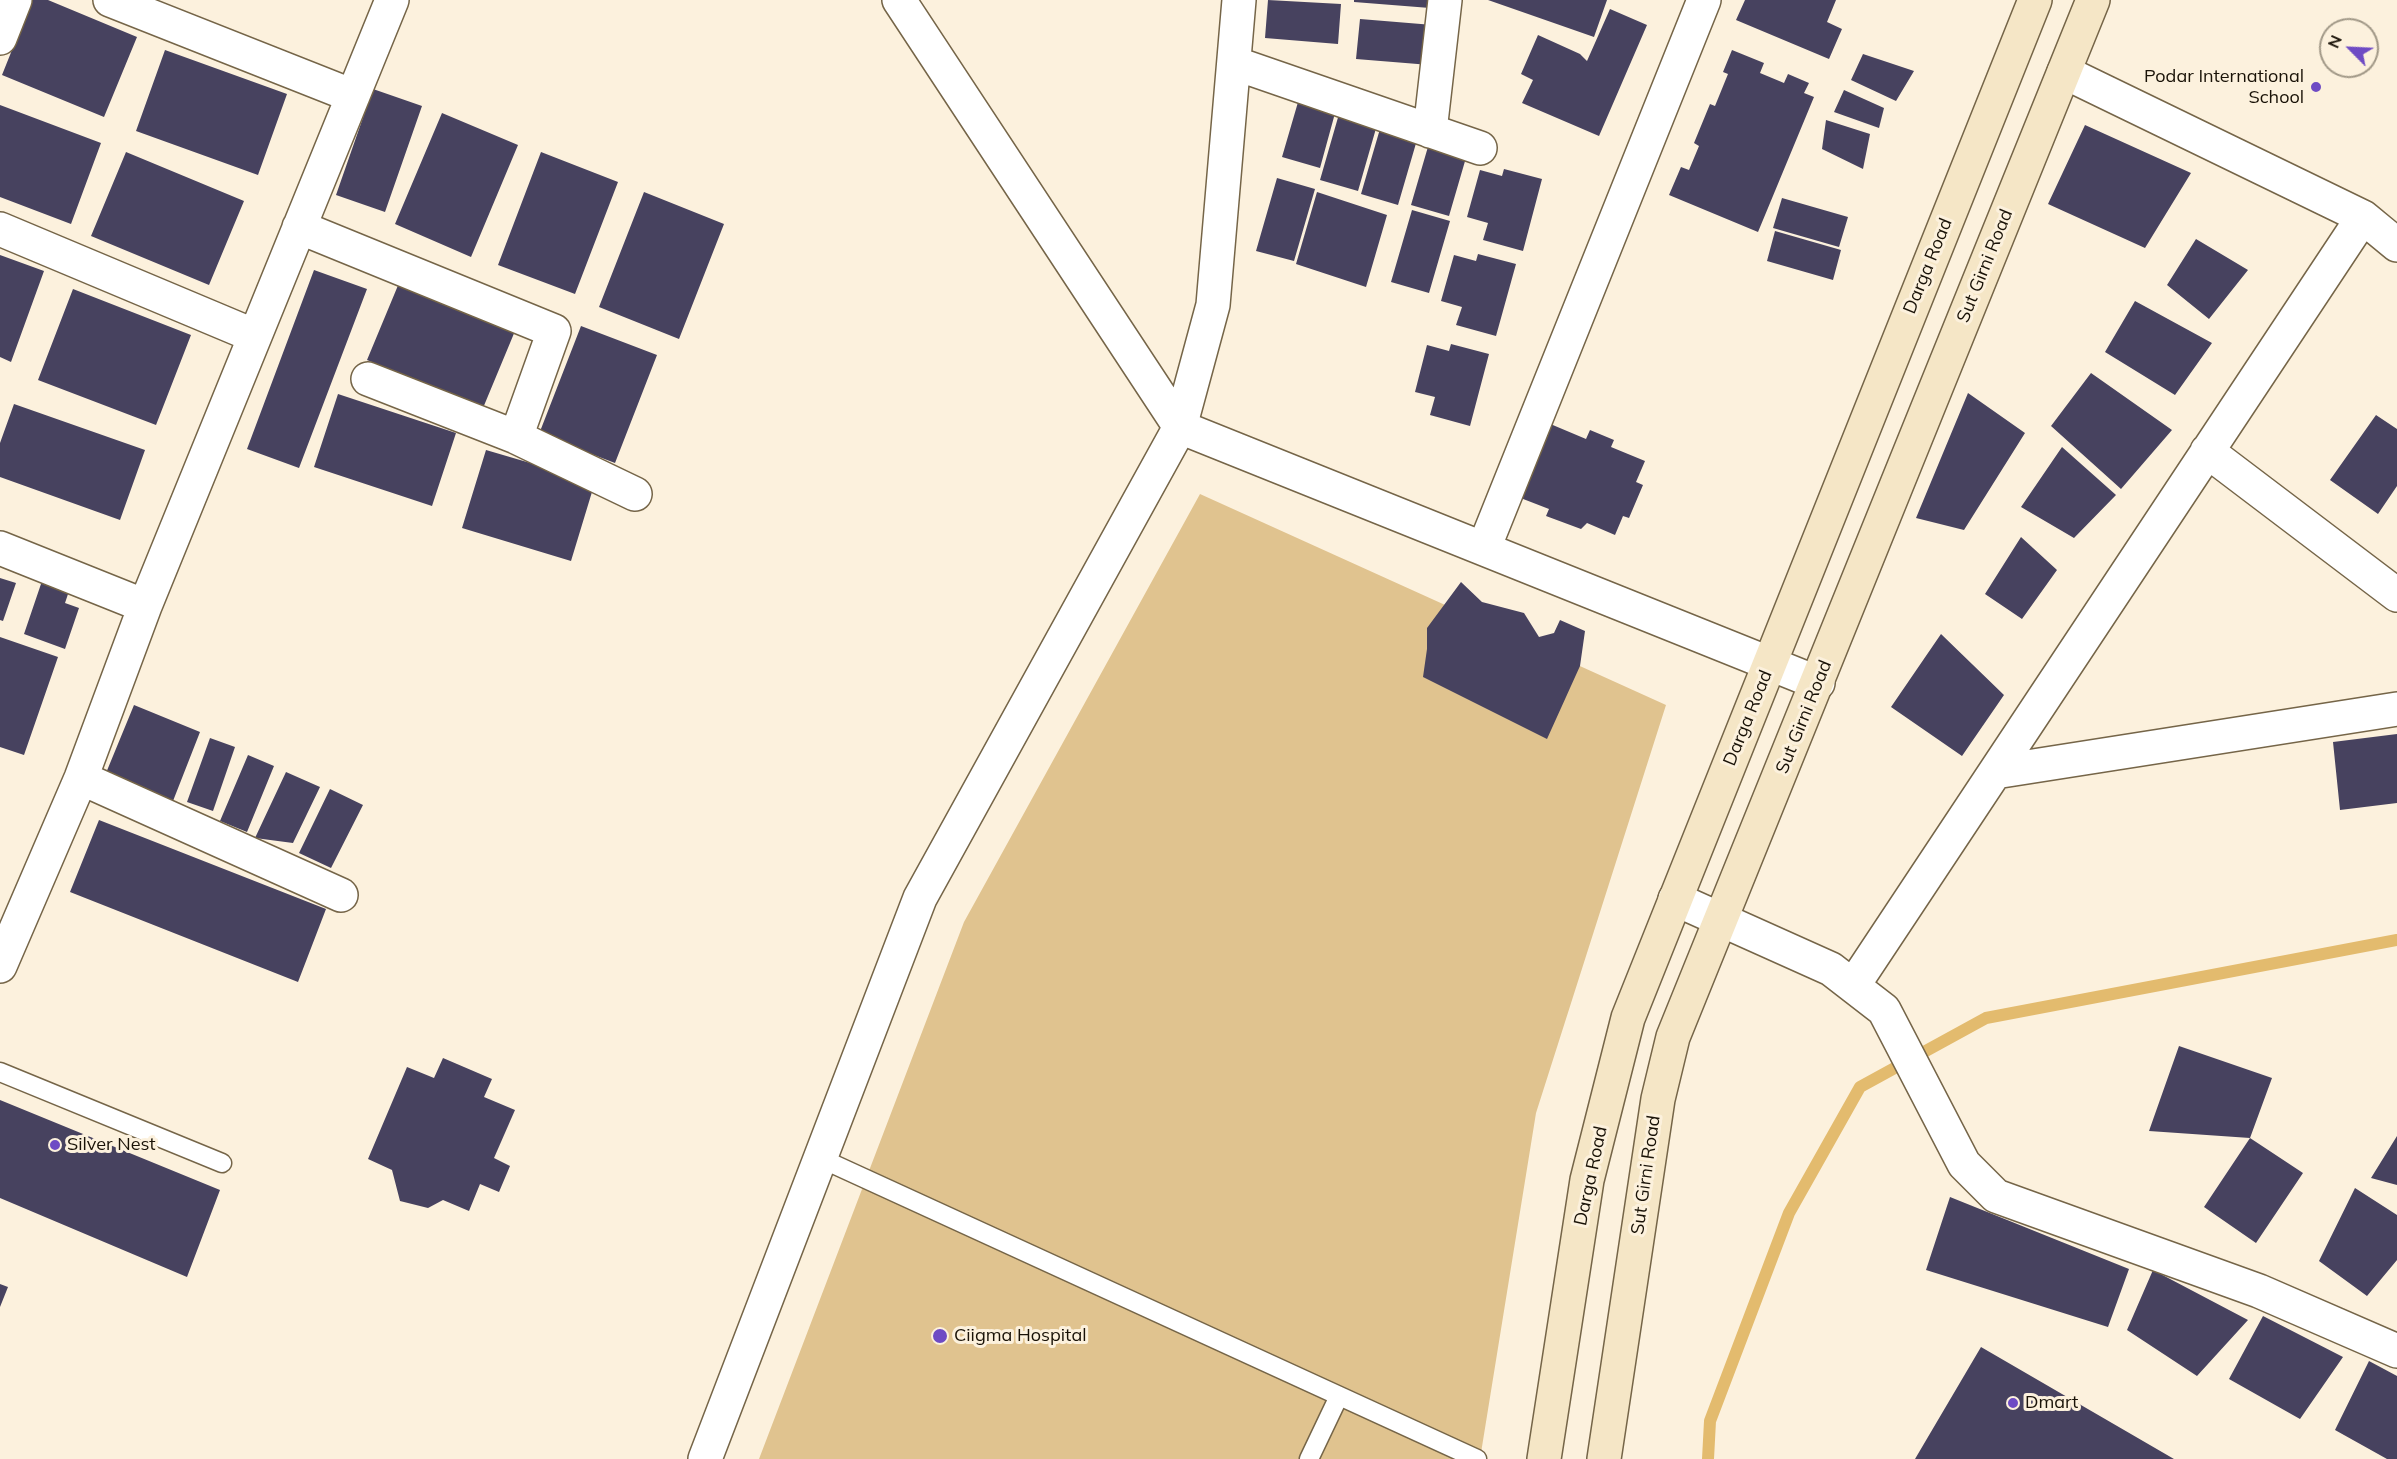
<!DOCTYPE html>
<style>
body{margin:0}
#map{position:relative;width:2397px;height:1459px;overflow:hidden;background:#fcf1dd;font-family:Mulish,sans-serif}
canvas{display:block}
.north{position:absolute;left:2319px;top:18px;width:60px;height:60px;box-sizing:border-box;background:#fcf1dd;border:2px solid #a19887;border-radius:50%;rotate:294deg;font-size:16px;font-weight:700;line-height:24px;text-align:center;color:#191207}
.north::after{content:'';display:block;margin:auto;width:21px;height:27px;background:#6e4bc4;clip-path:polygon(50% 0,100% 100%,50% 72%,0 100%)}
</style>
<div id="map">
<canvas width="2397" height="1459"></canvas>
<div class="north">N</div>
</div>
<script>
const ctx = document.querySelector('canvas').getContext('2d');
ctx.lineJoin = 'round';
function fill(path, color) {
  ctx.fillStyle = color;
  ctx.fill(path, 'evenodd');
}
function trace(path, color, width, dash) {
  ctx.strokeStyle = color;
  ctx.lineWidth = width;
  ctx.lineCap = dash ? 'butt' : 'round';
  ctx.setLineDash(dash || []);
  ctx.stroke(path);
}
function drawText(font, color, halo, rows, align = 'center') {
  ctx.font = font + ' Mulish,sans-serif';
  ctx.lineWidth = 6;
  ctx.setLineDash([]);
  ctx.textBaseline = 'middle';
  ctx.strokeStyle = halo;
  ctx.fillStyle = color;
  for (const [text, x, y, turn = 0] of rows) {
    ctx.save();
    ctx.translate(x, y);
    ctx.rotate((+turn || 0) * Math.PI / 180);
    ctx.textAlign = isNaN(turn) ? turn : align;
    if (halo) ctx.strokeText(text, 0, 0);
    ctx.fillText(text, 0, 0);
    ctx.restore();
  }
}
const green = new Path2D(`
 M 1200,494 L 1666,705 L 1536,1113 L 1480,1459 L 759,1459 L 964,922 Z`);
const stream = new Path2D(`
 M 1708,1459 L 1710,1421 L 1789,1213 L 1860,1087 L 1986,1018 L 2397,940`);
const building = new Path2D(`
 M 32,0 L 48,0 L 137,37 L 104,117 L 2,75 Z
 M 1268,0 L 1341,4 L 1338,44 L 1265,38 Z
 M 1354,0 L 1431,0 L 1430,8 L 1354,2 Z
 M 1488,0 L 1607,0 L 1594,37 Z
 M 1745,0 L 1836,0 L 1827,22 L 1842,29 L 1829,59 L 1736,20 Z
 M 1610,9 L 1647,25 L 1599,136 L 1522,103 L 1533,80 L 1521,74 L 1538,35 L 1580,54 L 1587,61 Z
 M 1360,19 L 1433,25 L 1430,65 L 1356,59 Z
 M 165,50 L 287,94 L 258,175 L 136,131 Z
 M 1732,50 L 1764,63 L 1760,73 L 1784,83 L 1788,74 L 1809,83 L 1804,93 L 1814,97 L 1758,232 L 1669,195 L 1681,167 L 1689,170 L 1699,146 L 1694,143 L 1710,104 L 1715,106 L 1728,74 L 1723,72 Z
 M 1863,54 L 1914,71 L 1896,101 L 1851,80 Z
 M 1303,85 L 1340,95 L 1320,168 L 1282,157 Z
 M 373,89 L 422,106 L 385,212 L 336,195 Z
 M 1844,90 L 1884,108 L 1879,128 L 1834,112 Z
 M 0,105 L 101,143 L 71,224 L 0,197 Z
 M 1341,107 L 1379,118 L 1358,191 L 1320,180 Z
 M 442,113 L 518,145 L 471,257 L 395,224 Z
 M 1826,120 L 1870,134 L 1863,169 L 1822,149 Z
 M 1382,122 L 1419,133 L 1398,205 L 1361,194 Z
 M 2085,125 L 2191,173 L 2145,248 L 2048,204 Z
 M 1432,133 L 1470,144 L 1449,216 L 1411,205 Z
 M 126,152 L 244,201 L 209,285 L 91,236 Z
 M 541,152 L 618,182 L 575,294 L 498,265 Z
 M 1504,169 L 1542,179 L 1523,251 L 1483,240 L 1488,223 L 1467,217 L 1480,170 L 1502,176 Z
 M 1277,178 L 1315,189 L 1294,261 L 1256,251 Z
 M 644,192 L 724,224 L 679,339 L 599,307 Z
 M 1317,192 L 1387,215 L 1366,287 L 1296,264 Z
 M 1782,198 L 1848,217 L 1839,247 L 1773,228 Z
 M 1412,210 L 1450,221 L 1429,293 L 1391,282 Z
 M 1775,231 L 1841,250 L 1833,280 L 1767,261 Z
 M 2196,239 L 2248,270 L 2209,319 L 2167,285 Z
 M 1478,254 L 1516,264 L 1496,336 L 1456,325 L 1462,307 L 1441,301 L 1454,255 L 1476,261 Z
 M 0,255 L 44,271 L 11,362 L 0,357 Z
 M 314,270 L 367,289 L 299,468 L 247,449 Z
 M 399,283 L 515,331 L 483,408 L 367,360 Z
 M 73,289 L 191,335 L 156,425 L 38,380 Z
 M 2135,301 L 2212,343 L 2175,395 L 2105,352 Z
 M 581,326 L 657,355 L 615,463 L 539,434 Z
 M 1451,344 L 1489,354 L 1470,426 L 1430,415 L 1435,397 L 1415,392 L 1427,345 L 1449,351 Z
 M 2091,373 L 2172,430 L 2121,489 L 2051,426 Z
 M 1968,393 L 2025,433 L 1964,530 L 1916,518 Z
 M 338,394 L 456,433 L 432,506 L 314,467 Z
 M 14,404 L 145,450 L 120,520 L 0,477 L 0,443 Z
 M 2376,415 L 2397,429 L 2397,486 L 2378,514 L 2330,480 Z
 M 1548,423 L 1586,439 L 1590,430 L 1614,440 L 1611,447 L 1645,461 L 1636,482 L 1643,485 L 1629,518 L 1623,516 L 1615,535 L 1587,523 L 1581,529 L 1546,516 L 1549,509 L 1518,497 Z
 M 2062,447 L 2116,495 L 2074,538 L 2021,507 Z
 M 486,450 L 595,482 L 571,561 L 462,528 Z
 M 2021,537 L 2057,570 L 2022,619 L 1985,594 Z
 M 0,578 L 16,583 L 3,621 L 0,620 Z
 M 42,581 L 69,591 L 65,603 L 79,608 L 65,649 L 24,634 Z
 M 1461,582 L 1482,602 L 1524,613 L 1539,637 L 1554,633 L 1560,620 L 1585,631 L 1580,666 L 1547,739 L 1423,677 L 1427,649 L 1427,628 Z
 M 1941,634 L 2004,695 L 1962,756 L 1891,707 Z
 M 0,637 L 58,657 L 24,755 L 0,747 Z
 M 134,705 L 200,732 L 173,801 L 106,773 Z
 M 2397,734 L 2397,803 L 2340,810 L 2333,742 Z
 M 210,738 L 235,747 L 213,811 L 187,802 Z
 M 248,755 L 274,766 L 247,832 L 220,821 Z
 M 286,772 L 320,787 L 293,843 L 255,838 Z
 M 330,789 L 363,805 L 331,868 L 299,853 Z
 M 99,820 L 326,909 L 298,982 L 70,892 Z
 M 2179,1046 L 2272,1078 L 2250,1138 L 2149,1131 Z
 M 443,1058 L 492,1079 L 484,1097 L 515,1110 L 494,1158 L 510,1166 L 499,1192 L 480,1184 L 469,1211 L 443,1200 L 428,1208 L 400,1201 L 392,1170 L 368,1159 L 407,1067 L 434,1078 Z
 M 0,1100 L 220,1190 L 187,1277 L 0,1198 Z
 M 2397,1136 L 2397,1185 L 2371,1178 Z
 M 2250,1138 L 2303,1173 L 2256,1243 L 2204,1207 Z
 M 2355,1188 L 2397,1215 L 2397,1260 L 2367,1296 L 2319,1261 Z
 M 1950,1197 L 2129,1269 L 2108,1327 L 1926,1270 Z
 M 2153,1270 L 2248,1320 L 2197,1376 L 2127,1330 Z
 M 0,1284 L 8,1287 L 0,1307 Z
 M 2263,1316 L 2343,1357 L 2300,1419 L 2229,1379 Z
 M 1981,1347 L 2174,1459 L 1915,1459 Z
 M 2369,1361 L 2397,1376 L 2397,1459 L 2387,1459 L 2335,1430 Z`);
const service = new Path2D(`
 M 0,1072 L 222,1163
 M 820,1158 L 1477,1459
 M 1309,1459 L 1339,1396`);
const minor = new Path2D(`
 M 110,0 L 353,96
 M 899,0 L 1180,427 L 1818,683
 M 0,38 L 15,0
 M 1234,63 L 1480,148
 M 2064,72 L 2363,217 L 2397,245
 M 1430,131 L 1445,0
 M 299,227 L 554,331 L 516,437
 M 0,229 L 255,336
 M 368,379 L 516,437 L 635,494
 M 2207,451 L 2397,595
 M 0,548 L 145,606
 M 1484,548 L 1704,0
 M 1995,772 L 2397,709
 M 81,778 L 341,895
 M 1675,899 L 1831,969 L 1884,1010 L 1964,1164 L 1996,1196 L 2259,1291 L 2397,1351
 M 0,966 L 81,778 L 145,606 L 392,0
 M 1853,986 L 2363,217
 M 705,1459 L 920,898 L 1180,427 L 1213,305 L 1239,0`);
const secondary = new Path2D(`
 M 1544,1459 L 1587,1180 L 1628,1018 L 2035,0
 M 1604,1459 L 1658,1099 L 1673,1037 L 2093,0`);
const markers = [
 [2316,87,6,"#6e4bc4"],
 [55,1145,6,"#6e4bc4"],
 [940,1336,8,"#6e4bc4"],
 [2013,1403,6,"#6e4bc4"]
];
const poiNames = [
 ["Podar International",2304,77,"right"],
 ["School",2304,98,"right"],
 ["Silver Nest",67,1145],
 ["Ciigma Hospital",954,1336],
 ["Dmart",2025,1403]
];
const streetNames = [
 ["Darga Road",1928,266,-68],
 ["Sut Girni Road",1985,266,-68],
 ["Sut Girni Road",1804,717,-68],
 ["Darga Road",1748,718,-68],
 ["Sut Girni Road",1646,1175,-82],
 ["Darga Road",1591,1176,-78]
];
fill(green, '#e0c38f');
trace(stream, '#e3bb6e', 12);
fill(building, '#47425f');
trace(service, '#756548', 21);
trace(minor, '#756548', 36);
trace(secondary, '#756548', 36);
trace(service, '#fff', 18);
trace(minor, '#fff', 33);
trace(secondary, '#f5e6c6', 33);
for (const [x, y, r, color] of markers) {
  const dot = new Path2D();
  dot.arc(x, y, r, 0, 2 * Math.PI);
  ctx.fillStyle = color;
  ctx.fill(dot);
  trace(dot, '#fcf1dd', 2);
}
drawText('18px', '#191207', '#fcf1dd', poiNames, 'left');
drawText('18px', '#191207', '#fcf1dd', streetNames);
</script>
